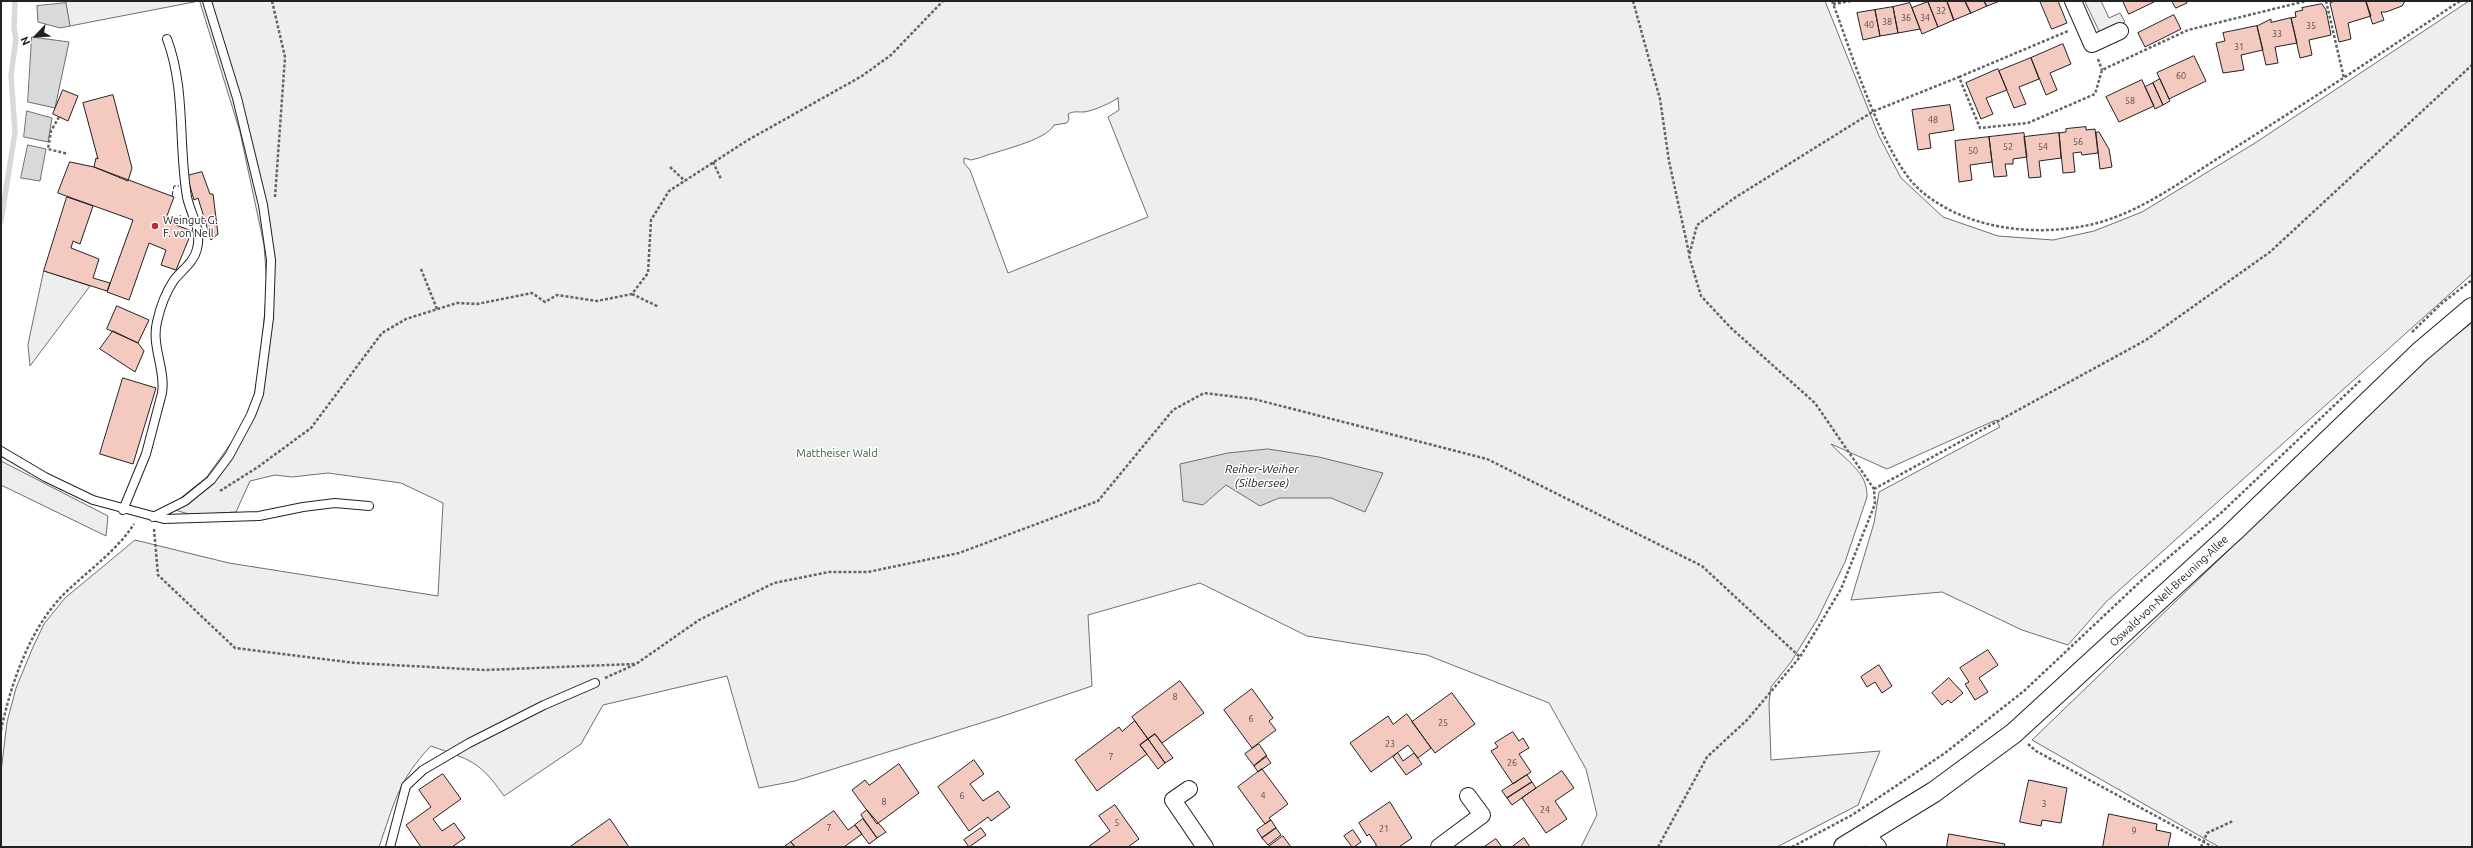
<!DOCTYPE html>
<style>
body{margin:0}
#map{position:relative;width:2473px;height:848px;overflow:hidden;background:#fff;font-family:Ubuntu,sans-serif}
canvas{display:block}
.frame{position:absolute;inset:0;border:2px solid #222;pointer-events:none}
.north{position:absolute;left:16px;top:16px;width:40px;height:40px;-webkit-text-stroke:3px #fff;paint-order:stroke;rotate:245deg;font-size:11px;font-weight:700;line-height:16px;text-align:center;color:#222}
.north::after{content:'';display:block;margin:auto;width:14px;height:18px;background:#222;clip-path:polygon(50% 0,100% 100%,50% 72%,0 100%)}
</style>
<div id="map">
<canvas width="2473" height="848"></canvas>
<div class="frame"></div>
<div class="north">N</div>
</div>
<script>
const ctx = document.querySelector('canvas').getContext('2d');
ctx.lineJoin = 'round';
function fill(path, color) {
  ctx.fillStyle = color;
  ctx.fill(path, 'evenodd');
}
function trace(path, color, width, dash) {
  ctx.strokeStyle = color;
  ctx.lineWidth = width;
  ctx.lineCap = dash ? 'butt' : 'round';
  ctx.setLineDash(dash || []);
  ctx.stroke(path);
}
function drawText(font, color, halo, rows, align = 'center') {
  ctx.font = font + ' Ubuntu,sans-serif';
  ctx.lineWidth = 3;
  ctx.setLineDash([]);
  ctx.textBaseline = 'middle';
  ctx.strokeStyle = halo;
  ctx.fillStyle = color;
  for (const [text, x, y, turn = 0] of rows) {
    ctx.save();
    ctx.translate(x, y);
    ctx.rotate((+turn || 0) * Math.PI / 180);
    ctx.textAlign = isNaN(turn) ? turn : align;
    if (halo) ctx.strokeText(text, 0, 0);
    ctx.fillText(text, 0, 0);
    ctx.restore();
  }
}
const green = new Path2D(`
 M 66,1 L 199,1 L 70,26 Z
 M 200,1 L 1825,1 L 1879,136 L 1901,178 L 1943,217 L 1998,236 L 2053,240 L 2094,231 L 2142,212 L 2255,143 L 2469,1 L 2472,1 L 2472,274 L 2106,602 L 2068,645 L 2022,630 L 1942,592 L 1851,600 L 1874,523 L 1879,492 L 2000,427 L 1996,420 L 1887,469 L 1831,444 C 1846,461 1868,472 1867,497 L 1845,562 L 1818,618 L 1791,662 L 1771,687 L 1769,703 L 1771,760 L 1880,751 L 1858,805 L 1777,847 L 1581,847 L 1597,815 L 1586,769 L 1549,703 L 1427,655 L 1307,636 L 1200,583 L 1088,615 L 1092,686 L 1000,717 L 795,781 L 759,788 L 727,676 L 603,705 L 581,744 L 504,796 C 479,760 470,760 431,746 C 398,780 394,804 379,847 L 1,847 L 1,772 L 7,722 L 16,688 L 33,647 L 44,624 L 65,598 L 135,540 L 229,563 L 438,596 L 443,503 L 401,483 L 328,473 L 292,477 L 275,475 L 250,481 L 236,512 L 192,515 L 168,508 L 206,478 L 234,439 L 248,413 L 255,392 L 260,365 L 267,286 L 264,245 L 240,132 ZM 1118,98 L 1119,110 L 1108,117 L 1148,217 L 1008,273 L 970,170 L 964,163 L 964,158 L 971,160 L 979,158 C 996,151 1046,141 1054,125 L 1067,123 L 1069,119 L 1068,114 C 1074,111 1076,112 1083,112 C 1091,112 1111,103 1118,98 Z
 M 44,271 L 90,286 L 30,366 L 28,345 Z
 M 2472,323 L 2472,847 L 2219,847 L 2032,740 L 2430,356 Z`);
const parking = new Path2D(`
 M 2085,1 L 2101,1 L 2109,18 L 2120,13 L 2125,22 L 2101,34 Z
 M 1,461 L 108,516 L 106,536 L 1,485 Z`);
const water = new Path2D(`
 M 66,3 L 70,26 L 60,28 L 38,22 L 37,6 Z
 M 32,37 L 69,42 L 55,108 L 28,102 Z
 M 27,111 L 52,118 L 48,142 L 24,137 Z
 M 28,145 L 46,149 L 40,181 L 21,178 Z
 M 1268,449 L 1319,457 L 1383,473 L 1365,512 L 1331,498 L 1279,498 L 1260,506 L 1226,485 L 1203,505 L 1183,501 L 1180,464 L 1228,453 Z`);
const stream = new Path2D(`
 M 1,221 L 15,132 L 11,75 L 16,39 L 14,28 L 15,1`);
const building = new Path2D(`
 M 1947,1 L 1954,20 L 1938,27 L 1928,2 Z
 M 1947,1 L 1965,1 L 1971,13 L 1954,20 Z
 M 1965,1 L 1984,1 L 1987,6 L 1971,13 Z
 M 1984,1 L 2000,1 L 1987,6 Z
 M 2040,1 L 2058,1 L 2067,23 L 2052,29 Z
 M 2123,1 L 2156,1 L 2129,14 Z
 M 2172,1 L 2186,1 L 2187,3 L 2176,8 Z
 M 2336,1 L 2366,1 L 2371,16 L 2348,23 L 2351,39 L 2339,42 L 2330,3 Z
 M 2366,1 L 2405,1 L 2402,6 L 2386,12 L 2381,12 L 2384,20 L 2373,24 Z
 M 1928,2 L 1938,27 L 1922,34 L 1912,8 Z
 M 1910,3 L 1920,29 L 1898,33 L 1893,7 Z
 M 2322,4 L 2326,10 L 2331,35 L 2309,40 L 2312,55 L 2300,58 L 2291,18 L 2296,17 L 2295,12 L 2303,10 L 2302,8 Z
 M 1893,7 L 1898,33 L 1880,36 L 1875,10 Z
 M 1875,10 L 1880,36 L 1863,40 L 1857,13 Z
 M 2174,15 L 2181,29 L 2145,47 L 2138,33 Z
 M 2291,18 L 2297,43 L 2275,47 L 2278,63 L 2266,65 L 2257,26 L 2271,19 L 2271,22 Z
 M 2257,26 L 2263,50 L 2241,55 L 2244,70 L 2223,73 L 2216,43 L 2225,41 L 2223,33 Z
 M 2063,44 L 2071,64 L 2050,73 L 2057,90 L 2046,95 L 2031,58 Z
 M 2194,56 L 2206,81 L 2169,99 L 2157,73 Z
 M 2031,58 L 2039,79 L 2019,87 L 2026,104 L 2014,108 L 1999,71 Z
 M 1998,69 L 2007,90 L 1986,98 L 1993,114 L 1981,119 L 1966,83 Z
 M 2160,79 L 2170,101 L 2163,105 L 2153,83 Z
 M 2142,80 L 2154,106 L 2119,122 L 2106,97 Z
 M 2153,83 L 2163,105 L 2155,109 L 2145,87 Z
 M 63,90 L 78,96 L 68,121 L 53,114 Z
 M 113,95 L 132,168 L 128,181 L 94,167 L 96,158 L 98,159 L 83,103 Z
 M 1950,105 L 1954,130 L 1929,134 L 1931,148 L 1918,150 L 1912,110 Z
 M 2086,127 L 2086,130 L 2095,129 L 2098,153 L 2082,155 L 2081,152 L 2073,153 L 2075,172 L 2063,173 L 2059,133 L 2066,132 L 2066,129 Z
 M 2099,132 L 2109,149 L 2112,167 L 2100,169 L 2096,133 Z
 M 2024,133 L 2027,157 L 2013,159 L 2013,164 L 2005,164 L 2007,176 L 1994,177 L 1989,137 Z
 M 2059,133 L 2061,158 L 2039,161 L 2041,177 L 2029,178 L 2024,137 Z
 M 1989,137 L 1992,162 L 1970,165 L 1972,180 L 1959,182 L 1955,141 Z
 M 70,162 L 94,167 L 174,197 L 165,221 L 192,231 L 176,270 L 161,265 L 166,250 L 149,243 L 129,300 L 107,292 L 133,220 L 58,193 Z
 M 202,172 L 210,194 L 213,194 L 218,234 L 211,240 L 198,198 L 194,200 L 187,176 Z
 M 67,197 L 93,206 L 80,244 L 73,241 L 71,248 L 99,259 L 93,278 L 110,283 L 107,291 L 44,271 Z
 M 117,306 L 149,320 L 138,343 L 107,329 Z
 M 113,331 L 138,343 L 144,351 L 135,372 L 100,349 Z
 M 123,378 L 156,388 L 133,464 L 100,454 Z
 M 1988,650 L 1998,665 L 1979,678 L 1988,692 L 1975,700 L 1965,684 L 1969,682 L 1960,668 Z
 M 1879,665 L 1892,686 L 1882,693 L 1875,682 L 1867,687 L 1861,677 Z
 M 1949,678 L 1963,693 L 1951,703 L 1948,700 L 1942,705 L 1932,693 Z
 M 1180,681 L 1204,713 L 1162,743 L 1155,734 L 1148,739 L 1132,717 Z
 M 1252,689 L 1273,718 L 1269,721 L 1276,730 L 1252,748 L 1224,710 Z
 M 1452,693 L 1475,724 L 1435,753 L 1412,722 Z
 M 1407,714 L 1431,748 L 1418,758 L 1408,745 L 1371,772 L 1350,743 L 1388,716 L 1393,724 Z
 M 1135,721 L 1148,739 L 1140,745 L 1147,754 L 1097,791 L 1075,760 L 1119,727 L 1122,731 Z
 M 1513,732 L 1519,741 L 1523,738 L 1529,748 L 1519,754 L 1531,772 L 1513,784 L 1491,751 L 1498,747 L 1495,743 Z
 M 1155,734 L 1173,758 L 1165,763 L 1148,739 Z
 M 1148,739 L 1165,763 L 1158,769 L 1140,745 Z
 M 1259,744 L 1267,756 L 1254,766 L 1245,754 Z
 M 1398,753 L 1403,761 L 1414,753 L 1422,764 L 1406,775 L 1393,757 Z
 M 1266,756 L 1271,763 L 1258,772 L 1254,766 Z
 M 974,760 L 984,774 L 970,784 L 983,801 L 998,791 L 1010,807 L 991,821 L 988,817 L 969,831 L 938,787 Z
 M 899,764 L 919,793 L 877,824 L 852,790 L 865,780 L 869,785 Z
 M 1262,769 L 1288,804 L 1269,818 L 1271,820 L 1265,824 L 1238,787 Z
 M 1562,771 L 1574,788 L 1555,801 L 1567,819 L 1546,833 L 1522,798 Z
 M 443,774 L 461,799 L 433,819 L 442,831 L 454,823 L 465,838 L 452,847 L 421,847 L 406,825 L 431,807 L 419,790 Z
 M 1527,775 L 1532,782 L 1507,798 L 1502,791 Z
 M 2029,780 L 2067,788 L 2061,823 L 2042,820 L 2041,826 L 2020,822 Z
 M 1532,782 L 1536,788 L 1512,805 L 1507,798 Z
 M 1390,802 L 1412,838 L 1399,847 L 1376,847 L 1376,844 L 1369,834 L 1367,836 L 1359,823 Z
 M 1115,805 L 1139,839 L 1128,847 L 1088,847 L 1110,831 L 1099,816 Z
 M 867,810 L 886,832 L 877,838 L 861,815 Z
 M 834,811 L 848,830 L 855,825 L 862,834 L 844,847 L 795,847 L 791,842 Z
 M 2109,814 L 2157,824 L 2156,830 L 2171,833 L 2168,847 L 2103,847 Z
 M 610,819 L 629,847 L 570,847 Z
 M 863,819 L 877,838 L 869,844 L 855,825 Z
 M 1271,820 L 1276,828 L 1262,838 L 1257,830 Z
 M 981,828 L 986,835 L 969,847 L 964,840 Z
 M 1276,828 L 1281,835 L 1268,845 L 1262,838 Z
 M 1353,830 L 1361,842 L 1354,847 L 1352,847 L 1344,836 Z
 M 1949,834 L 2005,844 L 2004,847 L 1947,847 Z
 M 1283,836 L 1291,847 L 1268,847 Z
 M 1524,838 L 1530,847 L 1512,847 Z
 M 1496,839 L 1502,847 L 1484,847 Z
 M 791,842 L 795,847 L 784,847 Z`);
const path = new Path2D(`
 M 272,1 L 285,57 L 275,197
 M 1633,1 L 1660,99 L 1669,161 L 1689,253
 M 1832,1 C 1851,50 1883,159 1921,191 C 1966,229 2033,237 2089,225 C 2140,214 2184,179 2228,152 C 2306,103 2383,52 2460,1
 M 2326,1 L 2344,78
 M 1833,4 L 1851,1
 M 2098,59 L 2102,70
 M 1959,77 L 2068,31
 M 59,117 L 51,131 L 48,149 L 68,154
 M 713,162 L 721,179
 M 670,167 L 685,181
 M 421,269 L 437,309
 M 632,294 L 659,307
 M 2412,332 L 2442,303 L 2472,280
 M 1874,489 L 2146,340 L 2270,252 L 2472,65
 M 220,491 L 258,467 L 311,428 L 382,333 L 406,319 L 457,303 L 477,304 L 532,293 L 545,302 L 557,295 L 597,301 L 632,294 L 648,273 L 651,220 L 669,191 L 748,140 L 862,76 L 891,55 L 943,1
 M 154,529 L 158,575 L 235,648 L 355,663 L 485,670 L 634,664
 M 605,678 L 636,664 L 699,620 L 774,583 L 829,572 L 868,572 L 959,553 L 1098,501 L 1173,410 L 1204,393 L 1254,399 L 1487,459 L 1702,566 L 1800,657
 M 1,730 C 11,684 29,630 63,595 C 87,571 115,553 134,524
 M 2028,744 L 2036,751 L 2213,847
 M 1658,847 L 1707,757 L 1747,720 L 1800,657 L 1841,589 L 1875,504 L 1874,489 L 1815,403 L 1731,328 L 1701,296 L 1689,256 L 1697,225 L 1736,197 L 1874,111 L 1959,77 L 1980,128 L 2028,123 L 2095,94 L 2102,70 L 2188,30 L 2306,1
 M 1792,847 L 1852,815 L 1884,794 L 1945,753 L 2024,691 L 2143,579 L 2222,512 L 2361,380
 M 2201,847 L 2207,833 L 2233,821`);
const service = new Path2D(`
 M 1,451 L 45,477 L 93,500 L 164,519 L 259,516 L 303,507 L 335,503 L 369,506
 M 123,510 L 146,454 L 162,393 C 166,370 151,346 157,322 C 160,308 166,292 174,280 C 182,270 194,262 197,249 C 202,228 191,216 187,197 C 178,144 186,89 167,39
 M 153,517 L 185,501 L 211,480 L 229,456 L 251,415 L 259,394 L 269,318 L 271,260 L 263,205 L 237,98 L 207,1
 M 390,847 L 406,786 L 423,770 L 469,743 L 544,705 L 595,683`);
const minor = new Path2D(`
 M 2073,1 L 2092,44 L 2120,31
 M 1189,789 L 1173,800 L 1205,847
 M 1867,835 L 1878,847
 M 1439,847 L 1482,815 L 1468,796`);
const tertiary = new Path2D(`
 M 1844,847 L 1934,792 L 2014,733 L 2234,531 L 2420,352 L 2472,308`);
const fence = new Path2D(`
 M 172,196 L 174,186 L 179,186`);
const markers = [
 [155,226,4,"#c62828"]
];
const numberNames = [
 ["32",1941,11],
 ["36",1906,18],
 ["34",1925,18],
 ["38",1887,22],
 ["40",1869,25],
 ["35",2311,26],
 ["33",2277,34],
 ["31",2239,47],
 ["60",2181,76],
 ["58",2130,101],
 ["48",1933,120],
 ["56",2078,142],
 ["52",2008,147],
 ["54",2043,147],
 ["50",1973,151],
 ["8",1175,697],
 ["6",1251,719],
 ["25",1443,723],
 ["23",1390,744],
 ["7",1111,757],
 ["26",1512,763],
 ["6",962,796],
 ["4",1263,796],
 ["8",884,802],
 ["3",2044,804],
 ["24",1545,810],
 ["5",1117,823],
 ["7",829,828],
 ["21",1384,829],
 ["9",2134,831]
];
const poiNames = [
 ["Weingut G.",163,220],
 ["F. von Nell",163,233]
];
const parkNames = [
 ["Mattheiser Wald",837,453]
];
const streetNames = [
 ["Oswald-von-Nell-Breuning-Allee",2169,591,-43]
];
const waterNames = [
 ["Reiher-Weiher",1262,469],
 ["(Silbersee)",1262,483]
];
fill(green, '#eee');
trace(green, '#6f6f6f', 1);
fill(parking, '#ededed');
trace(parking, '#6f6f6f', 1);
fill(water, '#d9d9d9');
trace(water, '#6f6f6f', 1);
trace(stream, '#d9d9d9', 5.5);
fill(building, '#f3c9c0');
trace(building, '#222', 1);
trace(service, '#222', 10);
trace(minor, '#222', 18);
trace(tertiary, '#222', 22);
trace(path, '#646464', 2.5, [3, 2]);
trace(service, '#fff', 8);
trace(minor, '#fff', 16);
trace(tertiary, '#fff', 20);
trace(fence, '#222', 1, [5, 2]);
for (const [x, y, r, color] of markers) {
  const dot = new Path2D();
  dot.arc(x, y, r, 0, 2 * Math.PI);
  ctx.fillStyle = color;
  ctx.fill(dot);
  trace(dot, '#fff', 1.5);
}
drawText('9px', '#564c4a', null, numberNames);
drawText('11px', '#222', '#fff', poiNames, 'left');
drawText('11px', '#2f5e38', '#fff', parkNames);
drawText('11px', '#222', '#fff', streetNames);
drawText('italic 12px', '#222', '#fff', waterNames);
</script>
